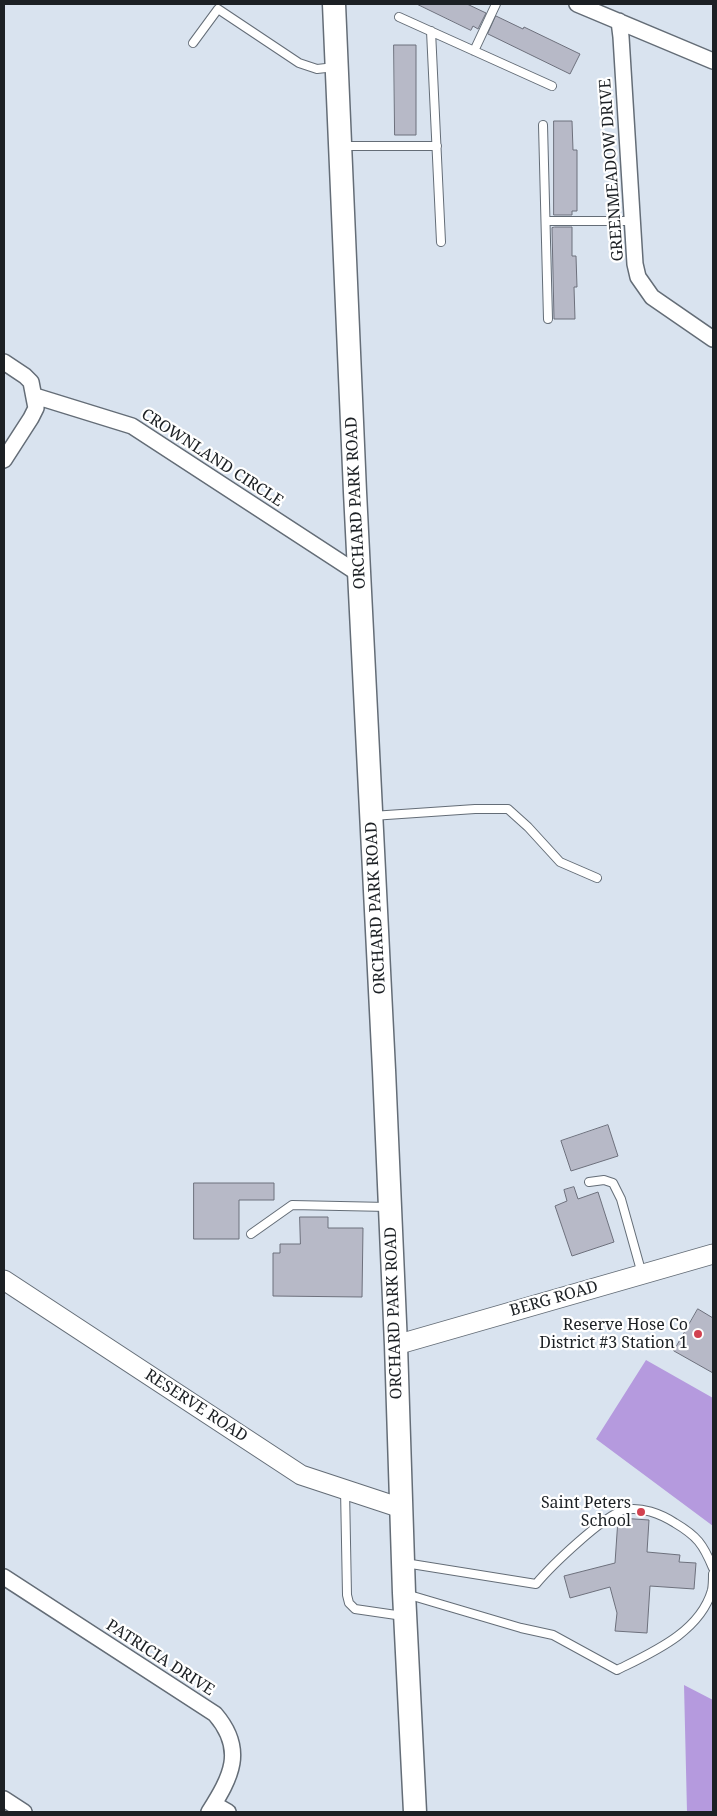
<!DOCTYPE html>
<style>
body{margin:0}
#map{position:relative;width:717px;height:1816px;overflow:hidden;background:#d9e3ef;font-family:"Noto Serif",serif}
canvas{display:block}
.frame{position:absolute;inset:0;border:5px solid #1c2024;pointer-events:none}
</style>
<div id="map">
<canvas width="717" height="1816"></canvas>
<div class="frame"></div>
</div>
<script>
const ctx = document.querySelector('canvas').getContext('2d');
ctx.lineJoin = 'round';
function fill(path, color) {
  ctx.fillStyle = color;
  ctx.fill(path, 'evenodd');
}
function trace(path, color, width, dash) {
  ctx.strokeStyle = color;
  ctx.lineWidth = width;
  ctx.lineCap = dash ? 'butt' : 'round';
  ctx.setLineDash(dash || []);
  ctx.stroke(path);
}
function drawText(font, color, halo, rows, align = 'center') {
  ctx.font = font + ' "Noto Serif",serif';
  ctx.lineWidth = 4.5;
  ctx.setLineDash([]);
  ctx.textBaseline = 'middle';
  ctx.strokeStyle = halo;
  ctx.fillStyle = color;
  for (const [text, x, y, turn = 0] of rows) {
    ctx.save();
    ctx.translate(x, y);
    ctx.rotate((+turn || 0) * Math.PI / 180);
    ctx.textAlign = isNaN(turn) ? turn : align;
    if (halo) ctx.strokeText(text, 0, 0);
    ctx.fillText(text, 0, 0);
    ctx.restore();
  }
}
const forest = new Path2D(`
 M 646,1360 L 713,1398 L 713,1526 L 596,1439 Z
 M 684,1685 L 713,1700 L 713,1812 L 687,1812 Z`);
const building = new Path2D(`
 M 417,4 L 467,4 L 486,13 L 478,29 L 473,26 L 471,30 Z
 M 496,16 L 523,29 L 524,27 L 580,54 L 570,74 L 488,34 Z
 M 394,45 L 416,45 L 416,135 L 395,135 Z
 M 554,121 L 572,121 L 573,150 L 577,150 L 577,211 L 572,211 L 572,215 L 554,215 Z
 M 555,227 L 572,227 L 572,256 L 576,256 L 577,287 L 574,287 L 575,319 L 554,319 L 552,228 Z
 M 608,1125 L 618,1156 L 571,1171 L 561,1141 Z
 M 194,1183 L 274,1183 L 274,1200 L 239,1200 L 239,1239 L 194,1239 Z
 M 574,1187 L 578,1199 L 598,1192 L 614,1242 L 572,1256 L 555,1206 L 567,1201 L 564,1190 Z
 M 300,1217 L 328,1217 L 328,1228 L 363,1228 L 362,1297 L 273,1296 L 273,1253 L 280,1253 L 280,1244 L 300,1244 Z
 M 698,1309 L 713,1318 L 713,1373 L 674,1351 Z
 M 620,1518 L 649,1520 L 647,1552 L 680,1555 L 679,1562 L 696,1563 L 694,1589 L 650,1586 L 647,1633 L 615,1631 L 617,1613 L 610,1587 L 570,1598 L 564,1576 L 615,1563 L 618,1519 Z`);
const service = new Path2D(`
 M 399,17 L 552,86
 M 431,31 L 441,242
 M 193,43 L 218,9 L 299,63 L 317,69 L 335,67
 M 474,51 L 496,4
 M 543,125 L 548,319
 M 343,146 L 437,146
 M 546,221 L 631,221
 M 372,816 L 475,809 L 508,809 L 528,827 L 560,862 L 597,878
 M 589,1182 L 604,1180 L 613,1183 L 621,1199 L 642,1274
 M 251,1234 L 292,1205 L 388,1207
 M 345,1489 L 347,1595 L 349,1603 L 355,1609 L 403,1616
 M 405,1563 L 536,1584 C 551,1566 603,1516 624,1510 C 641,1506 661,1514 675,1523 C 697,1536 703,1544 713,1568
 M 406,1594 L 521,1628 L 553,1635 L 617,1670 C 653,1652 700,1632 712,1590 C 713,1585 713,1579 713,1574`);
const minor = new Path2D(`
 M 577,4 L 713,61
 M 619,21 L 621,37 L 635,264 L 638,277 L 652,297 L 713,339
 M 4,362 L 25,376 L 31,382 L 36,408 L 31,418 L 4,460
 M 35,396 L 132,426 L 359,574
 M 4,1577 L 215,1714 C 246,1750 231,1777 209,1812
 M 4,1799 L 24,1812
 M 214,1804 L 228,1812`);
const tertiary = new Path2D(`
 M 4,1280 L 301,1475 L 401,1508
 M 396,1345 L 713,1254`);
const secondary = new Path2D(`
 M 334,4 L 355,492 L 384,1070 L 396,1345 L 404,1593 L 415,1812`);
const markers = [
 [698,1334,5,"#d24250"],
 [641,1512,5,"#d24250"]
];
const streetNames = [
 ["GREENMEADOW DRIVE",612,170,-94],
 ["CROWNLAND CIRCLE",212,458,33],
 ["ORCHARD PARK ROAD",356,503,-93],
 ["ORCHARD PARK ROAD",376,908,-93],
 ["BERG ROAD",554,1299,-16],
 ["ORCHARD PARK ROAD",394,1313,-92],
 ["RESERVE ROAD",196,1406,33],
 ["PATRICIA DRIVE",160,1658,33]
];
const poiNames = [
 ["Reserve Hose Co",688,1325],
 ["District #3 Station 1",688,1343],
 ["Saint Peters",631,1503],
 ["School",631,1521]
];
fill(forest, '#b59ade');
fill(building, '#b7b9c7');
trace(building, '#6d707c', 1);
trace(service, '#646d77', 10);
trace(minor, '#646d77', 18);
trace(tertiary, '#646d77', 21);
trace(secondary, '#646d77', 25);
trace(service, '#fff', 8);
trace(minor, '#fff', 15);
trace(tertiary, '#fff', 19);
trace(secondary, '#fff', 22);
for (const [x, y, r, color] of markers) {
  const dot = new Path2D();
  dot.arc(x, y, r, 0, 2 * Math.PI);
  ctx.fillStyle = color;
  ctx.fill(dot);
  trace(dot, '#fff', 2);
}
drawText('16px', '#1c2024', '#fff', streetNames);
drawText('16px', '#1c2024', '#fff', poiNames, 'right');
</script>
